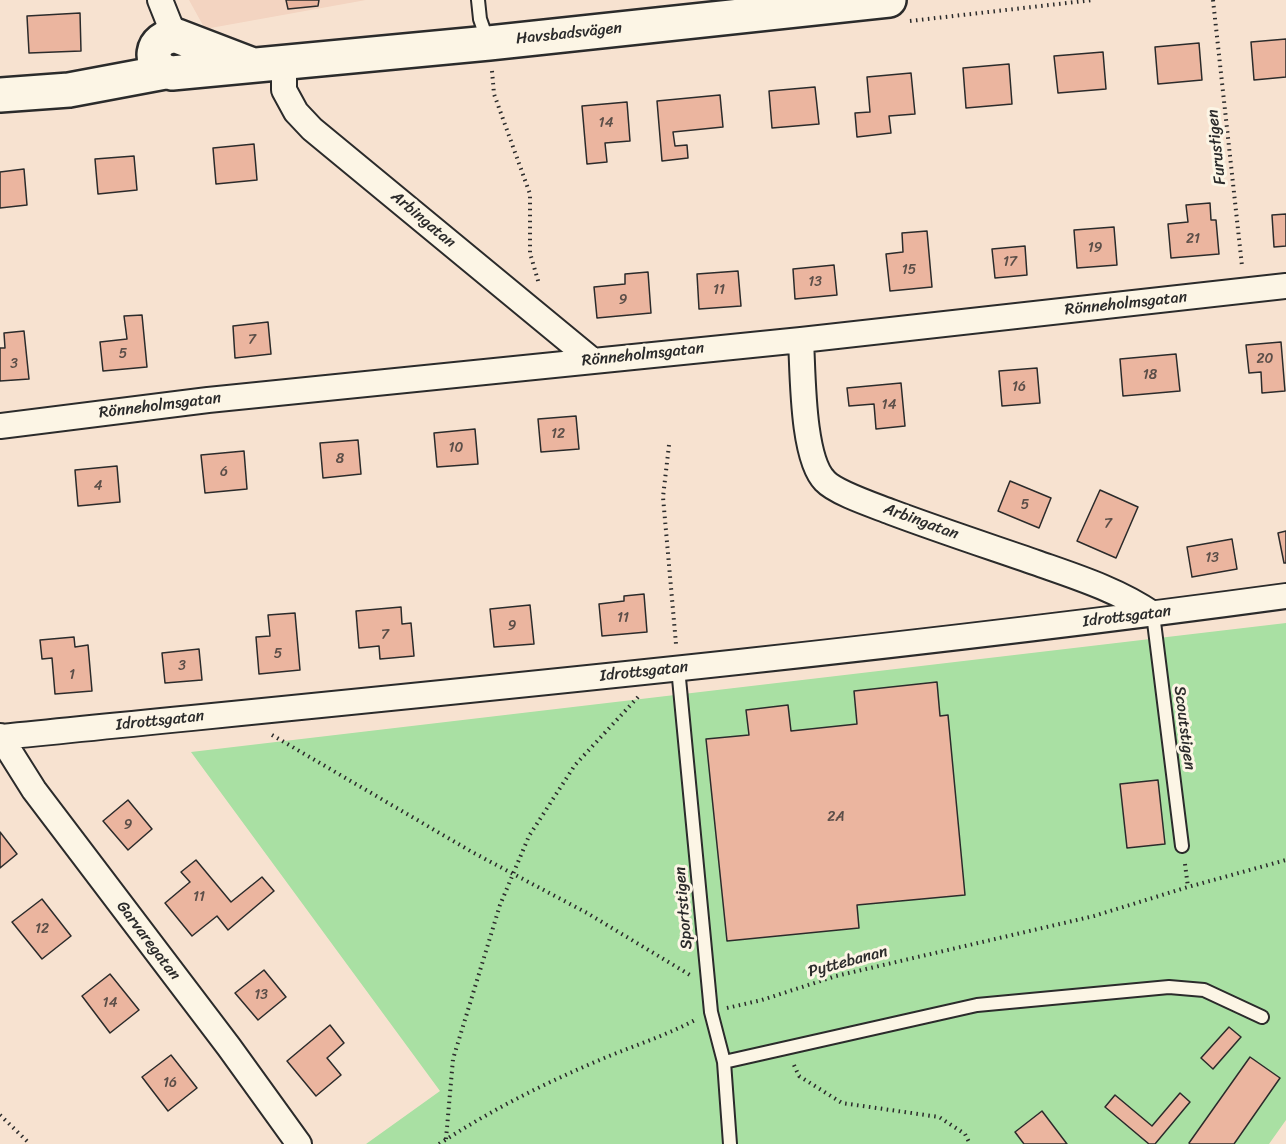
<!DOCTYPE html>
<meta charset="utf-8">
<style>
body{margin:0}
canvas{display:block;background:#f7e2d0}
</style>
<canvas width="1286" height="1144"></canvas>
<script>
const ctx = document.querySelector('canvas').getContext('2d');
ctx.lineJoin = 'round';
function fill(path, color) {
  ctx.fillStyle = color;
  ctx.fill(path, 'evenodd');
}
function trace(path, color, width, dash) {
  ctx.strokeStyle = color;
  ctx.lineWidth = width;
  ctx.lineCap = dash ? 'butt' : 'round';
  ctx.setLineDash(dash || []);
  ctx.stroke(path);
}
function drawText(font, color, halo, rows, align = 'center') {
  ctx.font = font + ' Sriracha,sans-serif';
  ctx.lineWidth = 6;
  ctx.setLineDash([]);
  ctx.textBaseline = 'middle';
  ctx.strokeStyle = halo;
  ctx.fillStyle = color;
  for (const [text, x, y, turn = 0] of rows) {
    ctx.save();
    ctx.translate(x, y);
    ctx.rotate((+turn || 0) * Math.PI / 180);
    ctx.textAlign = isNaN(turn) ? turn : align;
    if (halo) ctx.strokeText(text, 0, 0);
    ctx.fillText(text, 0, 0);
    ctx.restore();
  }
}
const built = new Path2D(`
 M 189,0 L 366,0 L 205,29 Z`);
const green = new Path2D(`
 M 1286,623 L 1286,1120 L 1269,1144 L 366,1144 L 440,1091 L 191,752 Z`);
const building = new Path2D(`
 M 286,0 L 319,0 L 318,6 L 288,9 Z
 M 80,13 L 81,51 L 29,53 L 27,16 Z
 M 1286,39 L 1286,77 L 1254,80 L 1251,42 Z
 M 1199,43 L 1202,80 L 1158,84 L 1155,47 Z
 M 1103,52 L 1106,89 L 1058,93 L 1054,56 Z
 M 1009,64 L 1012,104 L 966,108 L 963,68 Z
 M 911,73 L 915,114 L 889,116 L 891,133 L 857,137 L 855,113 L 870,112 L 867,77 Z
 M 815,87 L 819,124 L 772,128 L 769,91 Z
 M 720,95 L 723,127 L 673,132 L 675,146 L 687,145 L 688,158 L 662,161 L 657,101 Z
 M 627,102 L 630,141 L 605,143 L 607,162 L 587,164 L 582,106 Z
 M 254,144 L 257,180 L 216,184 L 213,148 Z
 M 134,156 L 137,190 L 98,194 L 95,159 Z
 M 24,169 L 27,205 L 0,208 L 0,172 Z
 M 1210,203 L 1211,220 L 1216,220 L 1219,254 L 1171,258 L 1168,224 L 1188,222 L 1186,205 Z
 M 1286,214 L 1286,246 L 1274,247 L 1272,215 Z
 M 1114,227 L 1117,265 L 1077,268 L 1074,230 Z
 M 927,231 L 932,287 L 890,291 L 886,254 L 903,252 L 902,233 Z
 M 1025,246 L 1027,275 L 995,278 L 992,249 Z
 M 834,265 L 837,295 L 795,299 L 793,269 Z
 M 738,271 L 741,306 L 699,309 L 697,274 Z
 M 648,272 L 651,313 L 597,318 L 594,287 L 625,284 L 625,274 Z
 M 142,315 L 147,367 L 103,371 L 100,342 L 127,339 L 124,316 Z
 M 268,322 L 271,354 L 235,358 L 233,326 Z
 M 24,331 L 29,379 L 0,381 L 0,348 L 5,348 L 4,333 Z
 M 1281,342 L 1285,391 L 1262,393 L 1261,372 L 1249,373 L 1246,345 Z
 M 1176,354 L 1180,391 L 1123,396 L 1120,359 Z
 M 1037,368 L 1040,403 L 1002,406 L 999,371 Z
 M 901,383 L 905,426 L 876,429 L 874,404 L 849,406 L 847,388 Z
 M 576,416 L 579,449 L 541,452 L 538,419 Z
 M 475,429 L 478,464 L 437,467 L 434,433 Z
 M 358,440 L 361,474 L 323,478 L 320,443 Z
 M 244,451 L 247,489 L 205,493 L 201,455 Z
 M 117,466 L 120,502 L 78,506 L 75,470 Z
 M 1010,481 L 1051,498 L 1039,528 L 998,511 Z
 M 1100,490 L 1138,507 L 1116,558 L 1077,541 Z
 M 1286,531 L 1286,563 L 1284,563 L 1278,533 Z
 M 1232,539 L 1237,569 L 1192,577 L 1187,547 Z
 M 644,594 L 647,632 L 602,636 L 599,604 L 624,601 L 624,596 Z
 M 530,605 L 534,644 L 494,647 L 490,609 Z
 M 401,607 L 402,624 L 411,623 L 414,656 L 380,659 L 379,646 L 359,648 L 356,611 Z
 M 295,613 L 300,670 L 259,674 L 256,637 L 270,636 L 268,615 Z
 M 74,637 L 75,647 L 88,645 L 92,691 L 55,694 L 52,658 L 42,659 L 40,640 Z
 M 199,649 L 202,680 L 165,683 L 162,653 Z
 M 937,682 L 940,716 L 948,715 L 965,895 L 857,905 L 859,928 L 727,941 L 706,739 L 749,735 L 746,710 L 788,705 L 791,731 L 857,724 L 854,691 Z
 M 1158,780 L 1165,844 L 1127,848 L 1120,784 Z
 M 128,800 L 152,829 L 128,850 L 103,821 Z
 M 0,832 L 17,854 L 0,868 Z
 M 196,860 L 231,902 L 262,877 L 274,891 L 228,930 L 217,916 L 192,936 L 165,903 L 190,882 L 181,872 Z
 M 42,899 L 71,936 L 42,959 L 12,922 Z
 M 264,970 L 286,997 L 258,1020 L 235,993 Z
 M 110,974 L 139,1010 L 110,1033 L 82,996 Z
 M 330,1025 L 344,1043 L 327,1058 L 341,1075 L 316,1096 L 287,1061 Z
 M 1229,1027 L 1241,1037 L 1213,1069 L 1201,1058 Z
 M 171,1055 L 197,1088 L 168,1111 L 142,1077 Z
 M 1250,1057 L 1280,1078 L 1234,1144 L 1190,1144 L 1189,1143 Z
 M 1180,1093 L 1190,1102 L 1155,1144 L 1149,1144 L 1105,1107 L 1115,1095 L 1152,1126 Z
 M 1042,1111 L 1067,1144 L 1024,1144 L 1015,1132 Z`);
const path = new Path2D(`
 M 1213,0 L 1242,266
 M 910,21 L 1093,0
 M 492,71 L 494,94 L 530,194 L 530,253 L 539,284
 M 669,445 L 663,497 L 676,644
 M 272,735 L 472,852 L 587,913 L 690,975
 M 1185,864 L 1188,887
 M 727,1008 L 762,1000 L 836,976 L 1094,916 L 1188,887 L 1286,860
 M 794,1065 L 799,1076 L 842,1103 L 939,1117 L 965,1134 L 970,1144
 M 0,1115 L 30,1144
 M 446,1139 L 453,1059 L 500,905 L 529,836 L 575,765 L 638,697
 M 439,1144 C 491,1110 545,1083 602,1059 C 633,1046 665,1036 695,1020`);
const lane = new Path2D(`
 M 478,0 L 480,19 L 488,42
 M 1153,614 L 1182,846
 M 678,668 L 711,1012 L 724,1062 L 730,1144
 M 724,1062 L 977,1005 L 1169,987 L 1204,990 L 1262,1017`);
const street = new Path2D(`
 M 160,0 L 170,25 L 177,36
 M 284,62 L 284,90 L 296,112 L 312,129 L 592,360
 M 801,340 C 803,374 802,458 825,481 C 836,493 876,506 891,512 C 939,530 988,546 1037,563 C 1077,577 1118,590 1153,614
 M 0,426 L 208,400 L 801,340 L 1286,286
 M 0,736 L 34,790 L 229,1047 L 299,1144
 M 1,737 C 429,694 859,654 1286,596`);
const secondary = new Path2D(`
 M 250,64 L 177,36 C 150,35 145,68 172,73 L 489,43 L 889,0
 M 0,95 L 69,90 L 165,72`);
const numberNames = [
 ["14",606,123],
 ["21",1193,239],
 ["19",1095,248],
 ["17",1010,262],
 ["15",909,270],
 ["13",815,282],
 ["11",719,290],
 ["9",623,300],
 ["7",252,340],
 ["5",123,354],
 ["20",1265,359],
 ["3",14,364],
 ["18",1150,375],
 ["16",1019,387],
 ["14",889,405],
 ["12",558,434],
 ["10",456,448],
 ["8",340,459],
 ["6",224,472],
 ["4",98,486],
 ["5",1025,505],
 ["7",1108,524],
 ["13",1212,558],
 ["11",623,618],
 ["9",512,626],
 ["7",385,635],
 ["5",278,654],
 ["3",182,666],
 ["1",72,675],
 ["2A",836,817],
 ["9",128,825],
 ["11",199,897],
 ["12",42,929],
 ["13",261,995],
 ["14",110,1003],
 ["16",170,1083]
];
const streetNames = [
 ["Havsbadsvägen",569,34,-6],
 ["Furustigen",1217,147,-96],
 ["Arbingatan",423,220,40],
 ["Rönneholmsgatan",1126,304,-6],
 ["Rönneholmsgatan",643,355,-6],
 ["Rönneholmsgatan",160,406,-7],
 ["Arbingatan",921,522,20],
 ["Idrottsgatan",1127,617,-7],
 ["Idrottsgatan",644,672,-6],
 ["Idrottsgatan",160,721,-6],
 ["Scoutstigen",1184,728,83],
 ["Sportstigen",684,908,-95],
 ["Garvaregatan",148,941,53],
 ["Pyttebanan",848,962,-15]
];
fill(built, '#f3d4c1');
fill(green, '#a9e0a3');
fill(building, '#ebb59f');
trace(building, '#2b2b2b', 1.5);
trace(lane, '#2b2b2b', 16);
trace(street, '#2b2b2b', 28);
trace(secondary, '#2b2b2b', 38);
trace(path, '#2b2b2b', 4, [1.5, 4.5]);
trace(lane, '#fcf5e5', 12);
trace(street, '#fcf5e5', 24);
trace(secondary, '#fcf5e5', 33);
drawText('14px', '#5b4e48', null, numberNames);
drawText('16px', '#2b2b2b', '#fcf5e5', streetNames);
</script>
